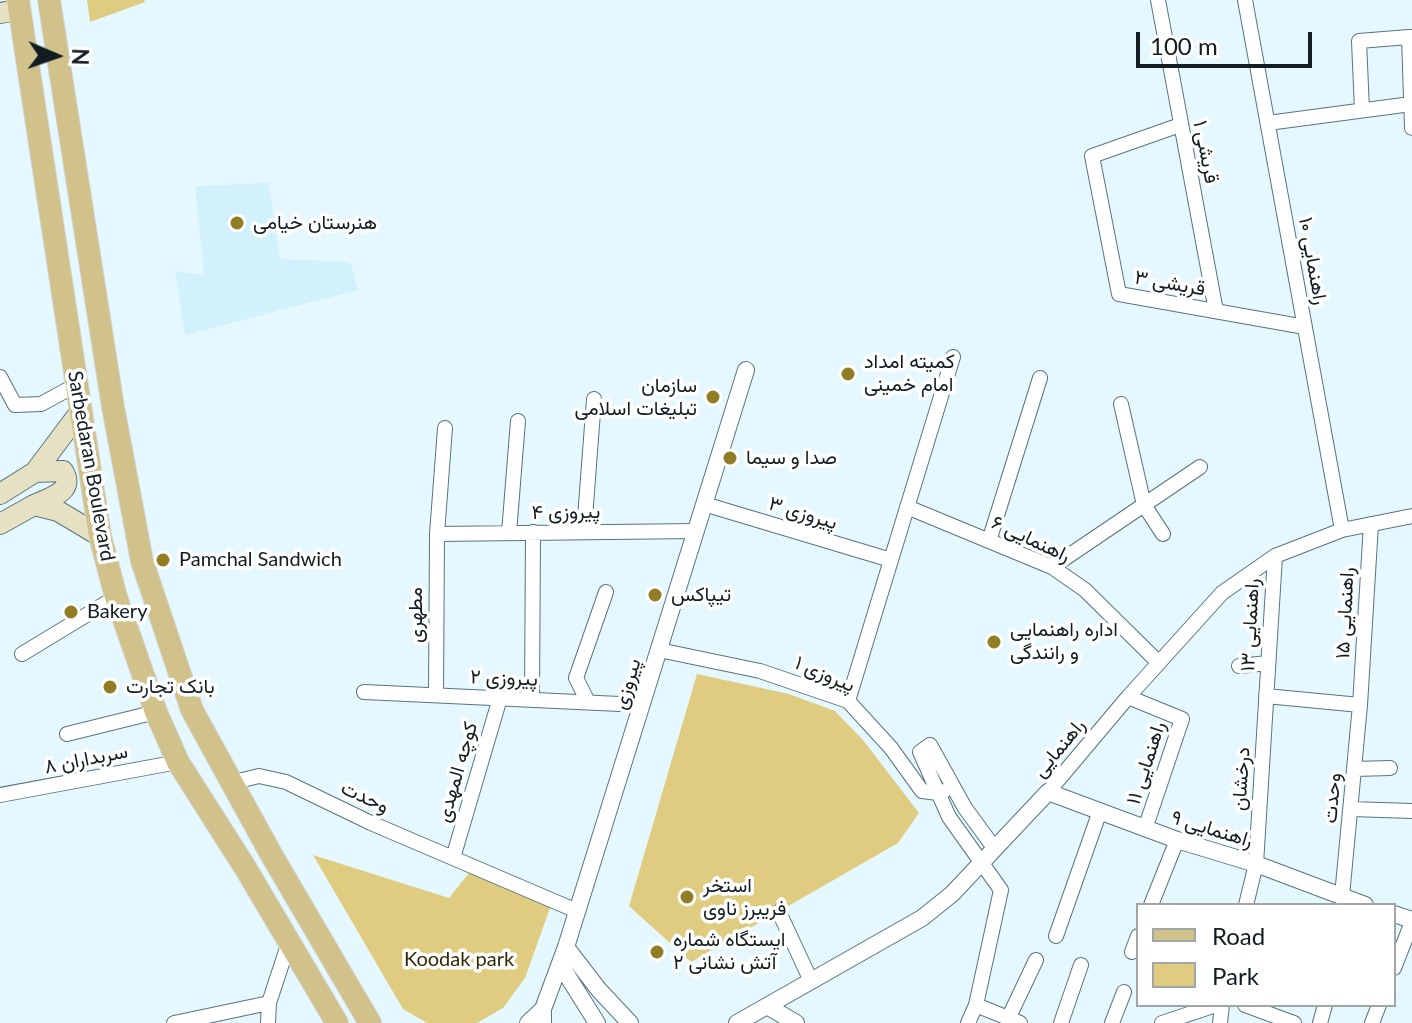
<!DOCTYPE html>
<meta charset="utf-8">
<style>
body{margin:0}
#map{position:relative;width:1412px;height:1023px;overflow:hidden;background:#e6f8ff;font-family:Lato,sans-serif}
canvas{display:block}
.legend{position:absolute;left:1136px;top:903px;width:260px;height:104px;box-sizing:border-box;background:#fff;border:2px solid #a0a5a6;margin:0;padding:10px 14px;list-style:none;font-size:24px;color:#111d20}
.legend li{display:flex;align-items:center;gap:16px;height:40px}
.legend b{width:40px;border:2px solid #a0a5a6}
.north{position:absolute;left:16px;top:16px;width:80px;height:80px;-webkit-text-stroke:6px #fff;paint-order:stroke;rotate:92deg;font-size:22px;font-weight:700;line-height:32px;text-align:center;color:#111d20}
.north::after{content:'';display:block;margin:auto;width:28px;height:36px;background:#111d20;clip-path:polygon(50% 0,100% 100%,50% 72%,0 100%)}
.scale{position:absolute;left:1136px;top:32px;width:176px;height:36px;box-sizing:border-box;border:4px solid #111d20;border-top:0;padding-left:10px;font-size:24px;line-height:28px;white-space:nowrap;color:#111d20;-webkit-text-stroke:6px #fff;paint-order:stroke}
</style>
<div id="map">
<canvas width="1412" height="1023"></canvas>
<ul class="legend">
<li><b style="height:10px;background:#d0c28a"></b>Road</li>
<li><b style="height:22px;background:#dfcc81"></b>Park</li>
</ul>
<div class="north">N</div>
<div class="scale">100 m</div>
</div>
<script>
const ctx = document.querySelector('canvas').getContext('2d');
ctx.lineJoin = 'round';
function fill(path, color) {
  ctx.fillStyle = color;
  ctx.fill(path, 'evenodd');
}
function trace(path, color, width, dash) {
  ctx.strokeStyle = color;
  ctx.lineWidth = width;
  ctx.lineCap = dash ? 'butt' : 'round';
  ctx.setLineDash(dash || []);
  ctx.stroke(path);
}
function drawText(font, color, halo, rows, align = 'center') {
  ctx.font = font + ' Lato,Vazirmatn,sans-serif';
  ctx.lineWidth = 7;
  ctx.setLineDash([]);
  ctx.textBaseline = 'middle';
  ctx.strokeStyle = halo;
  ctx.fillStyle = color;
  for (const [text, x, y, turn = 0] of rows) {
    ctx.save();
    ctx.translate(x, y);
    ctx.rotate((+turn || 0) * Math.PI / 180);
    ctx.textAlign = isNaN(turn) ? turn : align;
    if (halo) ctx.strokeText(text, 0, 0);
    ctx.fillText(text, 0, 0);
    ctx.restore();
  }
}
const built = new Path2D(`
 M 269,183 L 280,259 L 350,262 L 358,290 L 185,335 L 175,271 L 204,275 L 195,186 Z`);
const green = new Path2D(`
 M 87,0 L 144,0 L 145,2 L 90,22 Z
 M 697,674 L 789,694 L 835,711 L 863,740 L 919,813 L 898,843 L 691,962 L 629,906 Z
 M 313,855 L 449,898 L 477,863 L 555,894 L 525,978 L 503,1008 L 477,1023 L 427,1023 L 403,1009 Z`);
const minor = new Path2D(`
 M 1158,0 L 1216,311
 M 1245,0 L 1342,530
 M 1412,37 L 1409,37 L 1412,128
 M 1362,110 L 1359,41 L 1409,37
 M 1268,123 L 1411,104
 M 1180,125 L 1092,156 L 1119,294 L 1305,327
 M 0,377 L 15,405 L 41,404 L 76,385
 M 1121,404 L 1144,505 L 1163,534
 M 704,504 L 891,560
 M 907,507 L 1052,567 L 1085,590 L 1159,663
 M 584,531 L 594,399
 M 509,533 L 518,421
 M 437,534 L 696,531
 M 989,541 L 1040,378
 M 1052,567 L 1200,467
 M 659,650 L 760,671 L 848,701 L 891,748 L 922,791 L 938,793 L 944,791
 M 22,654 L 116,597
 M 1239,666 L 1268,663
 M 364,692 L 641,705
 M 436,695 L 437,534 L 445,428
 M 1266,696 L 1360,705
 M 1128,697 L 1182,719 L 1145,829
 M 532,699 L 533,532
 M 848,701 L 953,357
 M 588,702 L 576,678 L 606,592
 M 67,734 L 156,712
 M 1355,769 L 1390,768
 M 230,783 L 259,776 L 286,782 L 371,823 L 577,911
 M 1048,792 L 1128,697 L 1222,593 L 1275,556 L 1342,530 L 1412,516
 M 0,795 L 178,762
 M 1351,809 L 1412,811
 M 453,858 L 500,698
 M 1342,896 L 1360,705 L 1371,524
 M 1151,905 L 1177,840
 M 1246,905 L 1256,864 L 1275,556
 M 779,912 L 811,981
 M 1056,936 L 1100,811
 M 1132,952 L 1138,936
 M 1394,968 L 1412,922
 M 976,1005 L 1020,1023
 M 1245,1005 L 1294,1023
 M 1008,1019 L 1036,960
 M 174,1023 L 269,1003
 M 268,1023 L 269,1003 L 289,942
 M 968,1023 L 976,1005 L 1001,890 L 949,817 L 920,752 L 930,745 L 965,808 L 995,849
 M 1061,1023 L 1081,965
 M 1112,1023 L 1124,992
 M 1162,1023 L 1216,1005
 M 1220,1023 L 1222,1005
 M 1320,1023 L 1325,1005
 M 1372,1023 L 1379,1005`);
const tertiary = new Path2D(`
 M 1394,914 L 1412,920
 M 566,947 L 599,990 L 630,1023
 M 560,964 L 597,1023
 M 767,1006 L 796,1023
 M 528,1023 L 543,1009
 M 543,1023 L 543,1009 L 566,947 L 746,370
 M 737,1023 L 922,918 L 952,894 L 1048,792 L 1177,840 L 1256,864 L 1365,905`);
const secondary = new Path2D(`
 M 0,13 L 19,10
 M 0,494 L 35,472 L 80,412
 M 34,505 C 49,498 76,492 63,471 L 35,472
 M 0,524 L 34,505 L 58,511 L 100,536`);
const primary = new Path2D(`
 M 18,0 L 100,536 L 116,597 L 156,712 L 178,762 L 246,869 L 337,1023
 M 49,0 L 113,407 L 142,561 L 192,710 L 271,854 L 370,1023`);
const markers = [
 [237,223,8,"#917d24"],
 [848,374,8,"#917d24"],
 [713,397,8,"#917d24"],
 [730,458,8,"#917d24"],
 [163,560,8,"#917d24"],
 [655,595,8,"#917d24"],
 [71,612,8,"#917d24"],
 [994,642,8,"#917d24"],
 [110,687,8,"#917d24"],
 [687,897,8,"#917d24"],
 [657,952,8,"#917d24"]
];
const streetNames = [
 ["قریشی ۱",1206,152,79],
 ["راهنمایی ۱۰",1313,261,80],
 ["قریشی ۳",1170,283,10],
 ["Sarbedaran Boulevard",91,466,80],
 ["پیروزی ۴",566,512,-1],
 ["پیروزی ۳",803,513,17],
 ["راهنمایی ۶",1031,539,25],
 ["راهنمایی ۱۵",1345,613,-87],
 ["مطهری",416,615,-90],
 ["راهنمایی ۱۳",1250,625,-87],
 ["پیروزی ۱",825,674,23],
 ["پیروزی ۲",504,678,2],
 ["پیروزی",627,684,-73],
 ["راهنمایی",1059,748,-50],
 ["سربداران ۸",86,759,-11],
 ["راهنمایی ۱۱",1146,763,-72],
 ["کوچه المهدی",457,772,-74],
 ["درخشان",1241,779,-86],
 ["وحدت",365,797,25],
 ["وحدت",1332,798,-85],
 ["راهنمایی ۹",1212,829,17]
];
const poiNames = [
 ["هنرستان خیامی",253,223],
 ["کمیته امداد",864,362],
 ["امام خمینی",864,385],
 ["سازمان",697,386,"right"],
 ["تبلیغات اسلامی",697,409,"right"],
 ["صدا و سیما",746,458],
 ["Pamchal Sandwich",179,560],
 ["تیپاکس",671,595],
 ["Bakery",87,612],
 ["اداره راهنمایی",1010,630],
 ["و رانندگی",1010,653],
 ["بانک تجارت",126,687],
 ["استخر",703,886],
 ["فریبرز ناوی",703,909],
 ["ایستگاه شماره",673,940],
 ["۲ آتش نشانی",673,963]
];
const parkNames = [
 ["Koodak park",459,960]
];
fill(built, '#d1f1fc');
fill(green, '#dfcc81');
trace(minor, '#57747d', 16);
trace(tertiary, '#57747d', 18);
trace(secondary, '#57747d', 22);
trace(primary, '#d4d6d7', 24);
trace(minor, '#fff', 14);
trace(tertiary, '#fff', 16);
trace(secondary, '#e7e1c4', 20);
trace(primary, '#d0c28a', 22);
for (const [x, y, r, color] of markers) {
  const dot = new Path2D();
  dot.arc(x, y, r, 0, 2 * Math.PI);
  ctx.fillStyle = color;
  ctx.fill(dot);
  trace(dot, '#fff', 3);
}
drawText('20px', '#111d20', '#fff', streetNames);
drawText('20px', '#111d20', '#fff', poiNames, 'left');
drawText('20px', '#332b07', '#fff', parkNames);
</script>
